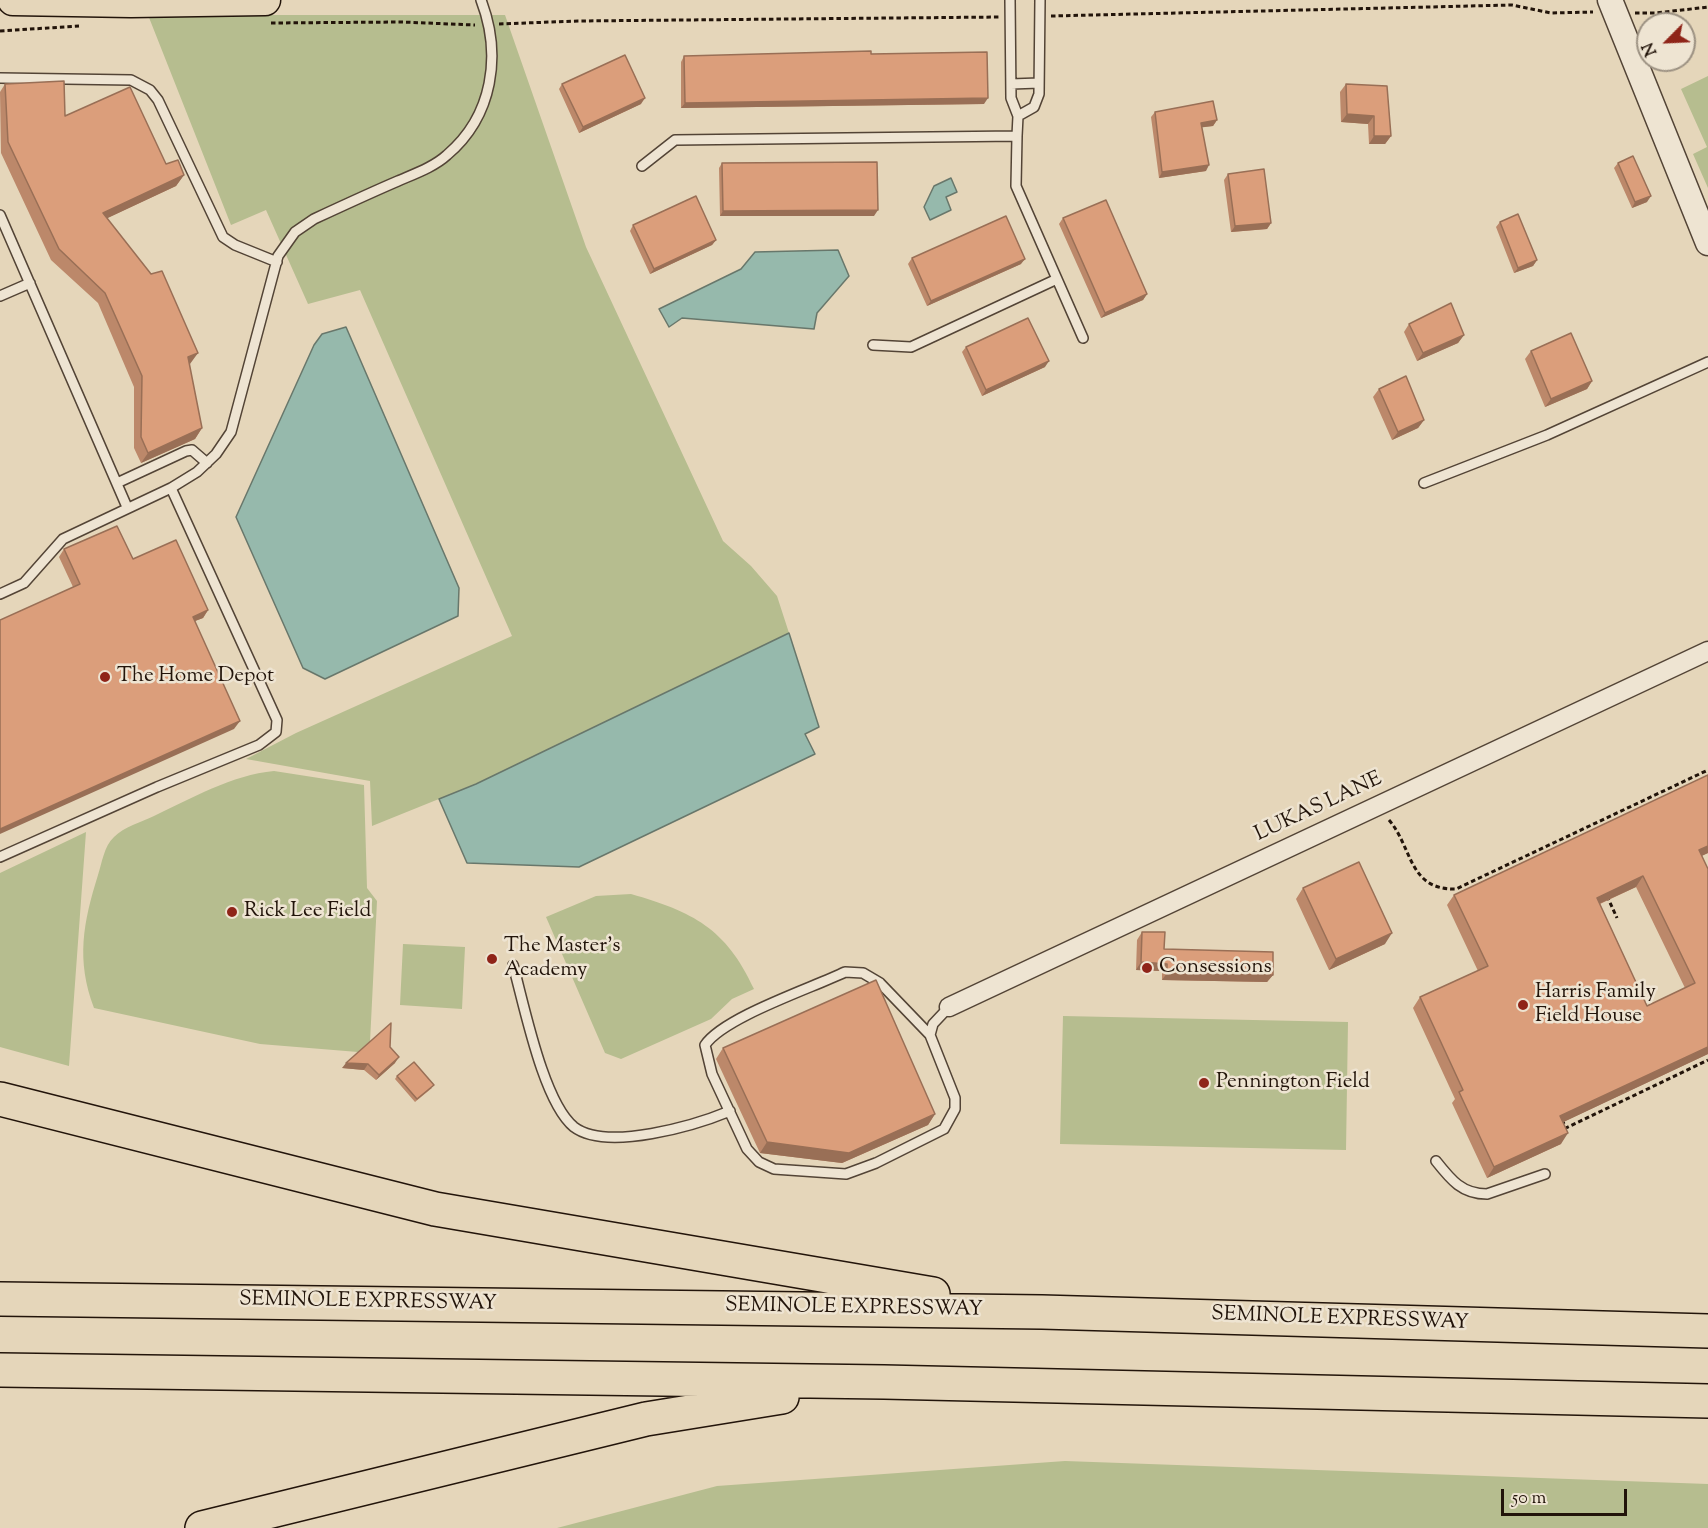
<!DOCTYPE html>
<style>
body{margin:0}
#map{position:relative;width:1708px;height:1528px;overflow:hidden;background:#e5d6ba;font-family:"Sorts Mill Goudy",serif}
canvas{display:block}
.north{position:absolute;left:1636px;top:12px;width:60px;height:60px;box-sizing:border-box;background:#eee4d2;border:2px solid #9c9182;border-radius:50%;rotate:246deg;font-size:16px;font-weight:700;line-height:24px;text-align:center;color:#22140a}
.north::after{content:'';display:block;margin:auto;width:21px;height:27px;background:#8f2418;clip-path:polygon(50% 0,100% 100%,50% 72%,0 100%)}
.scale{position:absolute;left:1501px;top:1489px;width:126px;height:27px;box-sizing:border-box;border:3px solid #22140a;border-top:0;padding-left:8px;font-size:18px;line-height:21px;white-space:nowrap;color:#22140a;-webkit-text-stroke:4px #eee4d2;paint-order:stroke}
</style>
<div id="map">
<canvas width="1708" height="1528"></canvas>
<div class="north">N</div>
<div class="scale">50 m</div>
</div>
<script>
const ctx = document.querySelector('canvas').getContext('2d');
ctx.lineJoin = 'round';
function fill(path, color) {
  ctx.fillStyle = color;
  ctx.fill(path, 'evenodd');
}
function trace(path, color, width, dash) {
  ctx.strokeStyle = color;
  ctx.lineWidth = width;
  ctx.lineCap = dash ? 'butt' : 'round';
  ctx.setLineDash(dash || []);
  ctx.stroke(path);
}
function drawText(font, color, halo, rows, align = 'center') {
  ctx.font = font + ' "Sorts Mill Goudy",serif';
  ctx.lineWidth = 5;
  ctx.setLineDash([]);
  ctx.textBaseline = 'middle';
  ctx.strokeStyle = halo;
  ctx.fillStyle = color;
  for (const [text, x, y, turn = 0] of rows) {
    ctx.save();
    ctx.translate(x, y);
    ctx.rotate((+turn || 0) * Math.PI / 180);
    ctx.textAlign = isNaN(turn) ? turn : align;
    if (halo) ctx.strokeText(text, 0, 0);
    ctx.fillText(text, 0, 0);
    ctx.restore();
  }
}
const green = new Path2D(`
 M 148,15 L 505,15 L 586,247 L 723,541 L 751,566 L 777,596 L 789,633 L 476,784 L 372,826 L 370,781 L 246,759 L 296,733 L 512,636 L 360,290 L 308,304 L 266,210 L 231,225 Z
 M 1708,76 L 1708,188 L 1693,154 L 1707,147 L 1681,89 Z
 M 274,771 L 364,785 L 367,888 L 377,901 L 370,1042 L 358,1052 L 260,1044 L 94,1008 C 76,960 83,923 98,875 C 102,863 104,846 114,837 C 124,827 141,822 154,816 C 192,798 232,775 274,771 Z
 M 86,832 L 69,1066 L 0,1047 L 0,873 Z
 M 631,894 C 693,912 726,928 754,989 L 732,999 L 711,1019 L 621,1059 L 605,1053 L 546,917 L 596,896 Z
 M 403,944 L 465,947 L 462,1009 L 400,1005 Z
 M 1063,1016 L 1348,1022 L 1346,1150 L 1060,1144 Z
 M 1065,1461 L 1708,1484 L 1708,1528 L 557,1528 L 717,1486 Z`);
const water = new Path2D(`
 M 951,178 L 957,192 L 946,197 L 951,210 L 930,220 L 924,207 L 934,186 Z
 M 838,250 L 849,276 L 817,313 L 814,329 L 682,318 L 669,327 L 659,309 L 741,269 L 755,252 Z
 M 346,327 L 459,588 L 458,616 L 325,679 L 303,668 L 236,517 L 314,345 L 322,334 Z
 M 789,633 L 819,727 L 805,734 L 815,754 L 579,867 L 467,863 L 439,799 L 476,784 Z`);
const path = new Path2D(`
 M 1635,13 L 1656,13 L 1708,7
 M 1051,16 L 1512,5 L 1551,13 L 1593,12
 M 271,23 L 402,22 L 475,25
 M 499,24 L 578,21 L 1000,17
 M 0,31 L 79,26
 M 1389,820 C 1413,848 1408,890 1456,889 L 1708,770
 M 1607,896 L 1617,918
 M 1562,1120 L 1566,1128 L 1708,1060`);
const service = new Path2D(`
 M 0,78 L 131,80 L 150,90 L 158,100 L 223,237 L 235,245 L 277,262
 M 1011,84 L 1039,83
 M 1018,116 L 1034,107 L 1039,94 L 1040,0
 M 1017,136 L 1016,186 L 1083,338
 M 642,166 L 675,140 L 1017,136 L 1018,116 L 1011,98 L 1010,0
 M 0,215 L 127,507
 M 0,296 L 30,283
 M 873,345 L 911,347 L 1057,279
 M 117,483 L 186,451 L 192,450 L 207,463
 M 1424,483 L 1547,435 L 1708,362
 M 0,594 L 24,583 L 63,539 L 171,488 L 197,472 L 216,454 L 231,432 L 278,256 L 295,232 L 314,219 C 342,206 370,193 398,181 C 414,174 434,167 447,155 C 493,116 502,55 481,0
 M 0,857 L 157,787 L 259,745 L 276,732 L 277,720 L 171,488
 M 513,965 C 524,1004 543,1102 574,1127 C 607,1152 696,1125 730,1111
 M 845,972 L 863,973 L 880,983 L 930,1035 L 955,1098 L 955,1109 L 944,1129 L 876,1163 L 846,1174 L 774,1169 L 759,1162 L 747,1149 L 712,1074 L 705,1045 C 724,1017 812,988 845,972 Z
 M 930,1035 L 933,1024 L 949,1007
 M 1436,1161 C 1451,1180 1462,1194 1487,1194 L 1545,1174`);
const minor = new Path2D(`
 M 949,1007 L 1708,651`);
const tertiary = new Path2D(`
 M 1610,0 L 1708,243`);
const primary = new Path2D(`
 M 13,0 L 131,2 L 265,0`);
const motorway = new Path2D(`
 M 0,1099 L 435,1209 L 933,1294
 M 0,1299 L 1042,1312 L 1708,1331
 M 0,1370 L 884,1382 L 1708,1401
 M 202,1528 L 646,1419 L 782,1397`);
const wall = new Path2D(`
 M 684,56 L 984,104 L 681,108 L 681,62 Z
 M 5,84 L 65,116 L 166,164 L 184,175 L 176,186 L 107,218 L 190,364 L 189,364 L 202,428 L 195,439 L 141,463 L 134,448 L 134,387 L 98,303 L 51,260 L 1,153 L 0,92 Z
 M 562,84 L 641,104 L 579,133 L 559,89 Z
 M 1346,84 L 1391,136 L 1385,144 L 1369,144 L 1368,124 L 1341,122 L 1340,92 Z
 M 1155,112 L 1217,120 L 1213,126 L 1202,127 L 1206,171 L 1159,178 L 1151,117 Z
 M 722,163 L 874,216 L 720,216 L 719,168 Z
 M 1618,163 L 1647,202 L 1632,208 L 1614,168 Z
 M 1228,174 L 1271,223 L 1267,229 L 1231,232 L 1224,180 Z
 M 1063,218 L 1147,294 L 1143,300 L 1101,318 L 1059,224 Z
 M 1500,222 L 1537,260 L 1533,266 L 1514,273 L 1496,227 Z
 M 633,225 L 716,240 L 712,245 L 650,274 L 630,231 Z
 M 912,258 L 1021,264 L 927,306 L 908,264 Z
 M 1409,324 L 1464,335 L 1458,343 L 1417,361 L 1404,332 Z
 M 966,347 L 1045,367 L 982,396 L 962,352 Z
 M 1531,351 L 1592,381 L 1587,389 L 1545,407 L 1525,359 Z
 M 1379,389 L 1424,420 L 1418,428 L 1392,440 L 1373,397 Z
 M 64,549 L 133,559 L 208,610 L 203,618 L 195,621 L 234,729 L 73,587 L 59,557 Z
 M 1708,775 L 1708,853 L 1701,856 L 1708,869 L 1708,1054 L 1563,1122 L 1561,1144 L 1487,1178 L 1452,1103 L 1455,1099 L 1413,1008 L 1420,997 L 1478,971 L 1447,905 L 1454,895 ZM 1636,887 L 1685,988 L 1647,1006 L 1600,904 Z
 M 1303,888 L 1385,944 L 1329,970 L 1296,899 Z
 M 1142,932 L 1164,949 L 1273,975 L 1267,982 L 1162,980 L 1162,971 L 1136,970 L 1137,940 Z
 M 390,1047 L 395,1063 L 376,1080 L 364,1070 L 342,1068 Z
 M 723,1048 L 935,1114 L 928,1125 L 842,1163 L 760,1153 L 716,1059 Z
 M 397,1076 L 432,1088 L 415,1102 L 395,1079 Z`);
const shadedWall = new Path2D(`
 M 645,98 L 641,104 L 579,133 L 583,127 Z
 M 988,98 L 984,104 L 681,108 L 685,103 Z
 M 1347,114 L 1374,116 L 1368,124 L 1341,122 Z
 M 1217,120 L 1213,126 L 1197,128 L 1201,123 Z
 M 1374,136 L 1391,136 L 1385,144 L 1369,144 Z
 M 1209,165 L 1206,171 L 1159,178 L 1162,172 Z
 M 184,175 L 176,186 L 95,224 L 103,213 Z
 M 1651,196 L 1647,202 L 1632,208 L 1635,202 Z
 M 878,210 L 874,216 L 720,216 L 723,211 Z
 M 1271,223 L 1267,229 L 1231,232 L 1235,226 Z
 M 716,240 L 712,245 L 650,274 L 654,269 Z
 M 1025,259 L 1021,264 L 927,306 L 931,301 Z
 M 1537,260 L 1533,266 L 1514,273 L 1518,268 Z
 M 1147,294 L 1143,300 L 1101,318 L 1105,313 Z
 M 1464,335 L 1458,343 L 1417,361 L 1423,353 Z
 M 198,353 L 190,364 L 180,368 L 188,357 Z
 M 1049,361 L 1045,367 L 982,396 L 986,390 Z
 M 1592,381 L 1587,389 L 1545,407 L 1551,399 Z
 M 1424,420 L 1418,428 L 1392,440 L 1398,432 Z
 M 202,428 L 195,439 L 141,463 L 148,453 Z
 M 208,610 L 203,618 L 187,624 L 193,617 Z
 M 240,721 L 234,729 L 0,834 L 0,829 Z
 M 1708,846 L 1708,853 L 1691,861 L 1699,850 Z
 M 1643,876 L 1636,887 L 1590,908 L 1597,898 Z
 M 1392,933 L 1385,944 L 1329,970 L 1336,959 Z
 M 1141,962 L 1167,964 L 1162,971 L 1136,970 Z
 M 1167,973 L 1273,975 L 1267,982 L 1162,980 Z
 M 1708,1047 L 1708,1054 L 1553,1127 L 1560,1116 Z
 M 399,1057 L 395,1063 L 376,1080 L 379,1075 Z
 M 346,1063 L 368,1064 L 364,1070 L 342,1068 Z
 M 935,1114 L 928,1125 L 842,1163 L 760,1153 L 767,1142 Z
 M 1568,1133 L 1561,1144 L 1487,1178 L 1494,1167 Z`);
const building = new Path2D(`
 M 871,51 L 871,54 L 987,52 L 988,98 L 685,103 L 684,56 Z
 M 625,55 L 645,98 L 583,127 L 562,84 Z
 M 64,81 L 65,116 L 130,87 L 166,164 L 178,160 L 184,175 L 103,213 L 151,274 L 162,271 L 198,353 L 188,357 L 202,428 L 148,453 L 141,437 L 142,376 L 105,293 L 59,249 L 8,142 L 5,84 Z
 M 1346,84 L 1387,86 L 1391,136 L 1374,136 L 1374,116 L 1347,114 Z
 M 1213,101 L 1217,120 L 1201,123 L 1209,165 L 1162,172 L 1155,112 Z
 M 1633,156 L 1651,196 L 1635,202 L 1618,163 Z
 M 877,162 L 878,210 L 723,211 L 722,163 Z
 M 1264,169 L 1271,223 L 1235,226 L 1228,174 Z
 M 696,196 L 716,240 L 654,269 L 633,225 Z
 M 1106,200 L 1147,294 L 1105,313 L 1063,218 Z
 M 1518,214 L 1537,260 L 1518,268 L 1500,222 Z
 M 1006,216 L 1025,259 L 931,301 L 912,258 Z
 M 1451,303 L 1464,335 L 1423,353 L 1409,324 Z
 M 1028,318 L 1049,361 L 986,390 L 966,347 Z
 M 1571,333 L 1592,381 L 1551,399 L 1531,351 Z
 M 1406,376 L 1424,420 L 1398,432 L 1379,389 Z
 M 117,526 L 133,559 L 176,540 L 208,610 L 193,617 L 240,721 L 0,829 L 0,620 L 80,584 L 64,549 Z
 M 1708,775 L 1708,846 L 1699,850 L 1708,869 L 1708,1047 L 1560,1116 L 1568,1133 L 1494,1167 L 1459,1092 L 1463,1090 L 1420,997 L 1488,966 L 1454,895 ZM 1643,876 L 1695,983 L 1647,1006 L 1597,898 Z
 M 1359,862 L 1392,933 L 1336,959 L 1303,888 Z
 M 1142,932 L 1165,932 L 1164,949 L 1273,952 L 1273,975 L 1167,973 L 1167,964 L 1141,962 Z
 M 876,980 L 935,1114 L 849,1153 L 767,1142 L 723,1048 Z
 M 391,1023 L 390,1047 L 399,1057 L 379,1075 L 368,1064 L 346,1063 Z
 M 414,1062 L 434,1085 L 417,1099 L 397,1076 Z`);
const markers = [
 [105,677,6,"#8f2418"],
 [232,912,6,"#8f2418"],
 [492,959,6,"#8f2418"],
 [1147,968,6,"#8f2418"],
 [1523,1005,6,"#8f2418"],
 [1204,1083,6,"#8f2418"]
];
const poiNames = [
 ["The Home Depot",117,677],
 ["Rick Lee Field",244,912],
 ["The Master's",504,947],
 ["Academy",504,971],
 ["Consessions",1159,968],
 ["Harris Family",1535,993],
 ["Field House",1535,1017],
 ["Pennington Field",1216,1083]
];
const streetNames = [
 ["LUKAS LANE",1319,808,-25],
 ["SEMINOLE EXPRESSWAY",368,1303,1],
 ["SEMINOLE EXPRESSWAY",854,1309,1],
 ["SEMINOLE EXPRESSWAY",1340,1320,2]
];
fill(green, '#b6bd8f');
fill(water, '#96b9ac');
trace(water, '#68776b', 1.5);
trace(service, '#534436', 12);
trace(minor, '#534436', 21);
trace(tertiary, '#534436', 27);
trace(primary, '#22140a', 33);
trace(motorway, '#22140a', 36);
trace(path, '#22140a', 3, [4.5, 3]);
trace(service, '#eee4d2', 9);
trace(minor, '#eee4d2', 18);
trace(tertiary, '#eee4d2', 24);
trace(primary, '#e5d6ba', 30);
trace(motorway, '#e5d6ba', 33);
fill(wall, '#bc886a');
fill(shadedWall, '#996f56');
fill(building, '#db9e7b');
trace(building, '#996f56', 1.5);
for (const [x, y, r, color] of markers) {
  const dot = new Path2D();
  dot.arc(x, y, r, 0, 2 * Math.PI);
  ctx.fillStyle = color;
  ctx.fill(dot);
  trace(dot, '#eee4d2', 2);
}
drawText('21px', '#22140a', '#eee4d2', poiNames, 'left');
drawText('21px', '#22140a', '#eee4d2', streetNames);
</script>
